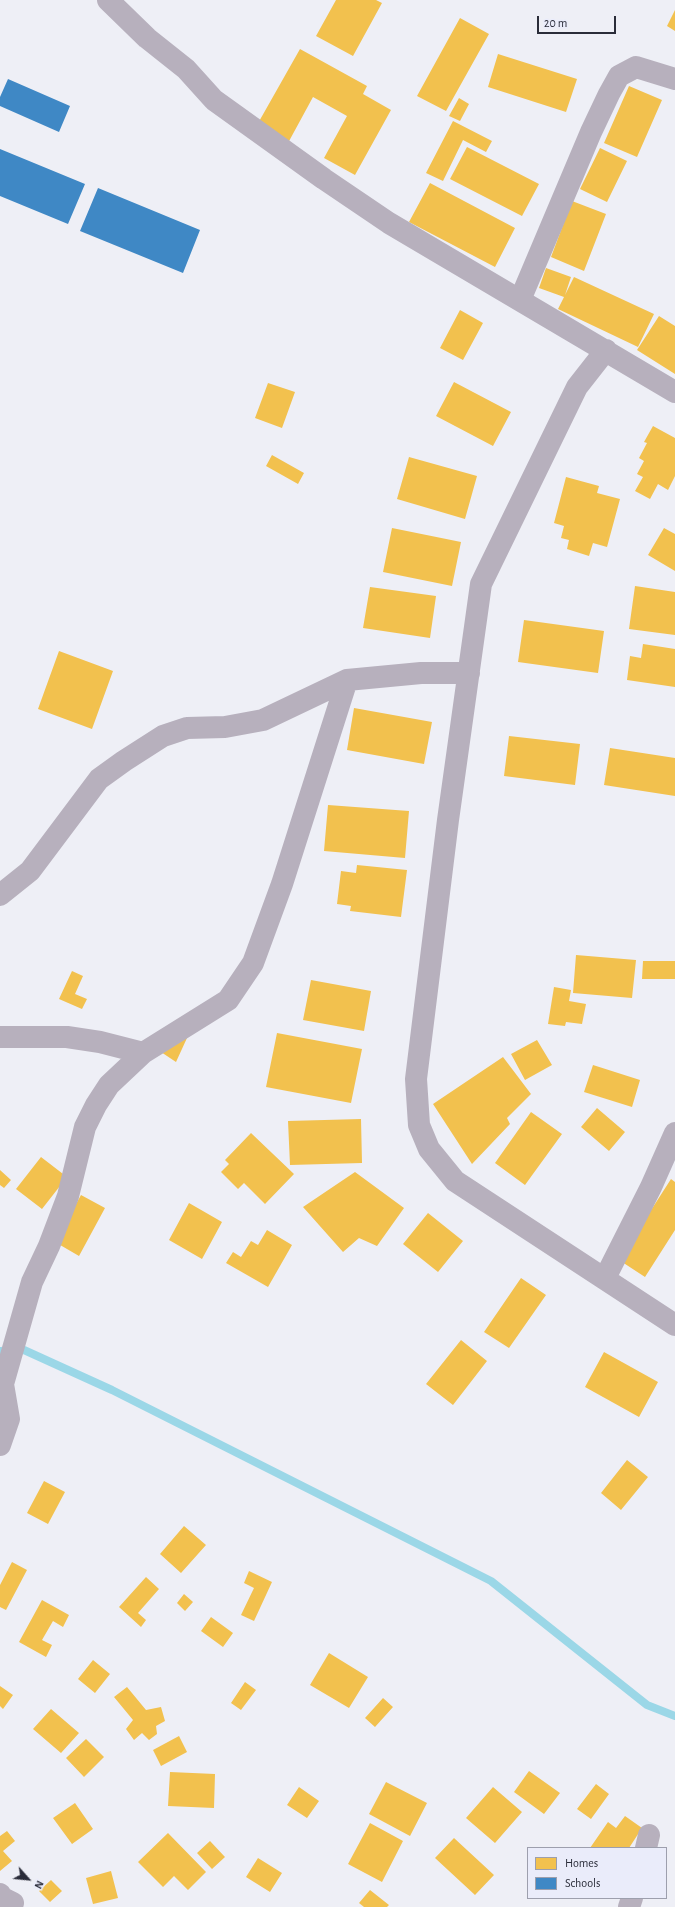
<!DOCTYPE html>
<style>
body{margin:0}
#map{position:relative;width:675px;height:1907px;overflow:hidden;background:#eeeff6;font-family:"Alegreya Sans",sans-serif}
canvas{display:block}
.legend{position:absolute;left:527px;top:1847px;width:140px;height:52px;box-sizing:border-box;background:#eaecfa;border:1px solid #9d9fad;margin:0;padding:5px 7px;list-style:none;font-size:12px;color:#2a2c39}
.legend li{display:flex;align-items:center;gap:8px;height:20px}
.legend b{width:20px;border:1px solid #9d9fad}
.north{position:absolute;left:8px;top:1859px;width:40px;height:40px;-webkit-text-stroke:3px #eaecfa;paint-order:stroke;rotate:117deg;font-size:11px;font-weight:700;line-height:16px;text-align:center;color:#2a2c39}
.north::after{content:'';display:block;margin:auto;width:14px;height:18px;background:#2a2c39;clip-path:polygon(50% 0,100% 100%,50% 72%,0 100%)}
.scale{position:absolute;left:537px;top:16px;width:79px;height:18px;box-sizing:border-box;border:2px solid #2a2c39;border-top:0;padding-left:5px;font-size:12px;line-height:14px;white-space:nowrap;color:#2a2c39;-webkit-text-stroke:3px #eaecfa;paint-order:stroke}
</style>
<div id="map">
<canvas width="675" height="1907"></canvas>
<ul class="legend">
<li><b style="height:11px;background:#f2c14e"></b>Homes</li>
<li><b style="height:11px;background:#3f88c5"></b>Schools</li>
</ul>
<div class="north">N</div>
<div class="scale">20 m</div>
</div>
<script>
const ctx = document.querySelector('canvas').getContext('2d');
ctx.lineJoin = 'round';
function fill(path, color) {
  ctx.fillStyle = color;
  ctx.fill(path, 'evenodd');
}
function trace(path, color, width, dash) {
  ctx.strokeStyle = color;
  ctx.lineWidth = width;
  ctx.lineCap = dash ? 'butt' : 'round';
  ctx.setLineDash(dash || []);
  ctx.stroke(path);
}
const homes = new Path2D(`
 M 336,0 L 376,0 L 382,3 L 353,56 L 316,36 Z
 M 675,10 L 675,31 L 667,26 Z
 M 460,18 L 489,34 L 446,111 L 417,96 Z
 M 300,49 L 367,86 L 363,94 L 391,110 L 355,175 L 324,158 L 347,116 L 313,97 L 288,143 L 257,125 Z
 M 498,54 L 577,79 L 566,112 L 488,87 Z
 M 629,86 L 662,100 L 637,157 L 604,143 Z
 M 459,98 L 469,104 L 460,121 L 449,116 Z
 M 453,121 L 492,141 L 486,152 L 463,140 L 443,181 L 426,173 Z
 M 467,147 L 539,184 L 522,216 L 450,179 Z
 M 600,148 L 627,161 L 607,202 L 580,189 Z
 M 430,183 L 515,228 L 495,267 L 409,222 Z
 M 572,201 L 606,214 L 584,271 L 551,257 Z
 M 546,268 L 571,277 L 565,295 L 574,277 L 654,314 L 638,347 L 558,309 L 564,297 L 539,288 Z
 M 460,310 L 483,323 L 463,360 L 440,348 Z
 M 659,316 L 675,326 L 675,374 L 637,350 Z
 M 454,382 L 511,412 L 493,446 L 436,416 Z
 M 268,383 L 295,392 L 282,428 L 255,418 Z
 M 653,426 L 675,438 L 675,476 L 668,490 L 658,484 L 650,499 L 635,491 L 643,477 L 637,474 L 644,461 L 639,458 L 647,443 L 644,442 Z
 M 272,455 L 304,473 L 298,484 L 266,466 Z
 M 409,457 L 477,476 L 465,519 L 397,499 Z
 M 566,477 L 599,486 L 597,493 L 620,499 L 607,547 L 593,543 L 589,556 L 567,549 L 569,540 L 561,538 L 564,526 L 554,523 Z
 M 392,528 L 461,542 L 452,586 L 383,572 Z
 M 664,528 L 675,534 L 675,571 L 648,555 Z
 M 635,586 L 675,592 L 675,635 L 629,629 Z
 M 370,587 L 436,596 L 430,638 L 363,628 Z
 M 524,620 L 604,631 L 598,673 L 518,662 Z
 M 643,644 L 675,649 L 675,687 L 627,680 L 630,656 L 641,658 Z
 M 59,651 L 113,671 L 92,729 L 38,709 Z
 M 354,708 L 432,722 L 424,764 L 347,750 Z
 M 509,736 L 580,744 L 575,785 L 504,776 Z
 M 610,748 L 675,758 L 675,796 L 604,785 Z
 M 328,805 L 409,811 L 405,858 L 324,851 Z
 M 357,865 L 407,870 L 401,917 L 350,911 L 351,906 L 337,904 L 341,871 L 356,873 Z
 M 576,955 L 636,960 L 632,998 L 573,993 Z
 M 643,961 L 675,961 L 675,979 L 642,979 Z
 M 72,971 L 83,976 L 75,994 L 87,999 L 82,1009 L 59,999 Z
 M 311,980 L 371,991 L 364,1031 L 303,1020 Z
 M 554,987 L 571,990 L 569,1001 L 586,1004 L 582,1024 L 566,1022 L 565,1026 L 548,1024 Z
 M 277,1033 L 362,1049 L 351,1103 L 266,1087 Z
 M 175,1034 L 187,1038 L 176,1062 L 161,1052 Z
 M 537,1040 L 552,1065 L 525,1080 L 511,1054 Z
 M 503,1057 L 531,1094 L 507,1118 L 510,1124 L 472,1164 L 433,1104 Z
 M 593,1065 L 640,1080 L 632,1107 L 584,1092 Z
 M 597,1108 L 625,1132 L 609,1151 L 581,1127 Z
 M 531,1112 L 562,1134 L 525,1185 L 495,1163 Z
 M 361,1119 L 362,1163 L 290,1165 L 288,1121 Z
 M 251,1133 L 294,1174 L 265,1204 L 244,1183 L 238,1189 L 221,1172 L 229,1164 L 225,1160 Z
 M 41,1157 L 67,1177 L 42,1209 L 16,1189 Z
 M 0,1170 L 11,1180 L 4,1188 L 0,1185 Z
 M 355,1172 L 404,1208 L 377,1246 L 359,1238 L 343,1252 L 303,1207 Z
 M 671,1179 L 675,1182 L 675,1230 L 645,1277 L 619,1260 Z
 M 81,1195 L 105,1208 L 79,1256 L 55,1242 Z
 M 189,1203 L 222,1222 L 202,1259 L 169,1240 Z
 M 428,1213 L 463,1241 L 438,1272 L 403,1244 Z
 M 267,1230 L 292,1245 L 268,1287 L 226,1263 L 233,1252 L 241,1257 L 251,1241 L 258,1245 Z
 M 521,1278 L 546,1295 L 509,1348 L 484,1332 Z
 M 461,1340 L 487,1361 L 453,1405 L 426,1384 Z
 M 604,1352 L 658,1382 L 639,1417 L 585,1387 Z
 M 627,1460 L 648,1477 L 621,1510 L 601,1493 Z
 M 44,1481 L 65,1492 L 48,1524 L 27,1513 Z
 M 184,1526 L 206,1545 L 181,1573 L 160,1554 Z
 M 12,1562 L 27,1570 L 6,1610 L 0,1607 L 0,1585 Z
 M 249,1571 L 272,1582 L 254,1621 L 241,1615 L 254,1588 L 244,1583 Z
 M 146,1577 L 159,1589 L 138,1613 L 146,1620 L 141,1627 L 119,1607 Z
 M 184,1594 L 193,1602 L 185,1611 L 177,1603 Z
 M 42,1600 L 69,1615 L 63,1627 L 53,1621 L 42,1640 L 52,1645 L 46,1657 L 19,1642 Z
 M 211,1617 L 233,1633 L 223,1647 L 201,1631 Z
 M 329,1653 L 368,1677 L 349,1708 L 310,1685 Z
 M 93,1660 L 110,1674 L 95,1693 L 78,1679 Z
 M 245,1682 L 256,1690 L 241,1710 L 231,1703 Z
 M 0,1686 L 13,1695 L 3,1709 L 0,1706 Z
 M 127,1687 L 146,1710 L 161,1707 L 165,1721 L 156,1726 L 157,1734 L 149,1740 L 142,1733 L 134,1740 L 126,1729 L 133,1720 L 114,1697 Z
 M 383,1698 L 393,1707 L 375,1727 L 365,1718 Z
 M 51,1709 L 79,1733 L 61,1753 L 33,1729 Z
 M 179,1736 L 187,1752 L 161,1766 L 153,1750 Z
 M 86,1739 L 104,1757 L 84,1777 L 66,1758 Z
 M 529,1771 L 560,1793 L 544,1814 L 514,1792 Z
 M 170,1772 L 215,1774 L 214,1808 L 168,1806 Z
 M 386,1782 L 427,1803 L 410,1836 L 369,1814 Z
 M 596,1784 L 609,1794 L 591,1819 L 577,1809 Z
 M 299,1787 L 319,1801 L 307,1818 L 287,1805 Z
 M 493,1787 L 522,1812 L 495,1843 L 466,1818 Z
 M 75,1803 L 93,1829 L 72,1844 L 53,1818 Z
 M 625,1816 L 642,1828 L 629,1848 L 590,1848 L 608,1822 L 616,1828 Z
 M 370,1823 L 403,1841 L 382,1882 L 348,1864 Z
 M 7,1831 L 15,1841 L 3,1851 L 12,1861 L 0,1871 L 0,1836 Z
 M 168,1833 L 206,1872 L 188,1890 L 174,1876 L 163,1887 L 138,1862 Z
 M 454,1838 L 494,1875 L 475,1895 L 435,1858 Z
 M 210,1841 L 225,1857 L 212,1869 L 197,1853 Z
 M 258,1858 L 282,1873 L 270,1892 L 246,1877 Z
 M 111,1871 L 118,1898 L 93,1904 L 86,1878 Z
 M 51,1880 L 62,1891 L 50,1902 L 39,1891 Z
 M 370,1890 L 389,1905 L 387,1907 L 364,1907 L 359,1903 Z`);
const schools = new Path2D(`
 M 8,79 L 70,106 L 59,132 L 0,106 L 0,97 Z
 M 0,149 L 85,184 L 68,224 L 0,196 Z
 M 98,188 L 200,230 L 183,273 L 80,231 Z`);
const stream = new Path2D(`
 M 0,1351 L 24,1350 L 112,1390 L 491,1581 L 647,1705 L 675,1716`);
const minor = new Path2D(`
 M 108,0 L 147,38 L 186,69 L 214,100 L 324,179 L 389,223 L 675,392
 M 520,300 L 591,132 L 609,94 L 619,76 L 636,67 L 675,79
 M 606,350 L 577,387 L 481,584 L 448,820 L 416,1079 L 419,1125 L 429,1149 L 455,1181 L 675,1325
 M 0,895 L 30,871 L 99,779 L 124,761 L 163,736 L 187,728 L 225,727 L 263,720 L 347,680 L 421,673 L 469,673
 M 0,1037 L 67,1037 L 100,1042 L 143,1053
 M 605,1278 L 651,1187 L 675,1133
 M 0,1445 L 9,1419 L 3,1384 L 32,1282 L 49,1246 L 68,1196 L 85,1127 L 96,1105 L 109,1085 L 143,1053 L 228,1000 L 253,963 L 282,884 L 347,680
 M 646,1848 L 649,1835
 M 0,1894 L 1,1897 L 13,1903 L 10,1907
 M 629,1907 L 632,1898`);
fill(homes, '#f2c14e');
fill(schools, '#3f88c5');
trace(stream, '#9bd7e7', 8);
trace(minor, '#b7b0bd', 22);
</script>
